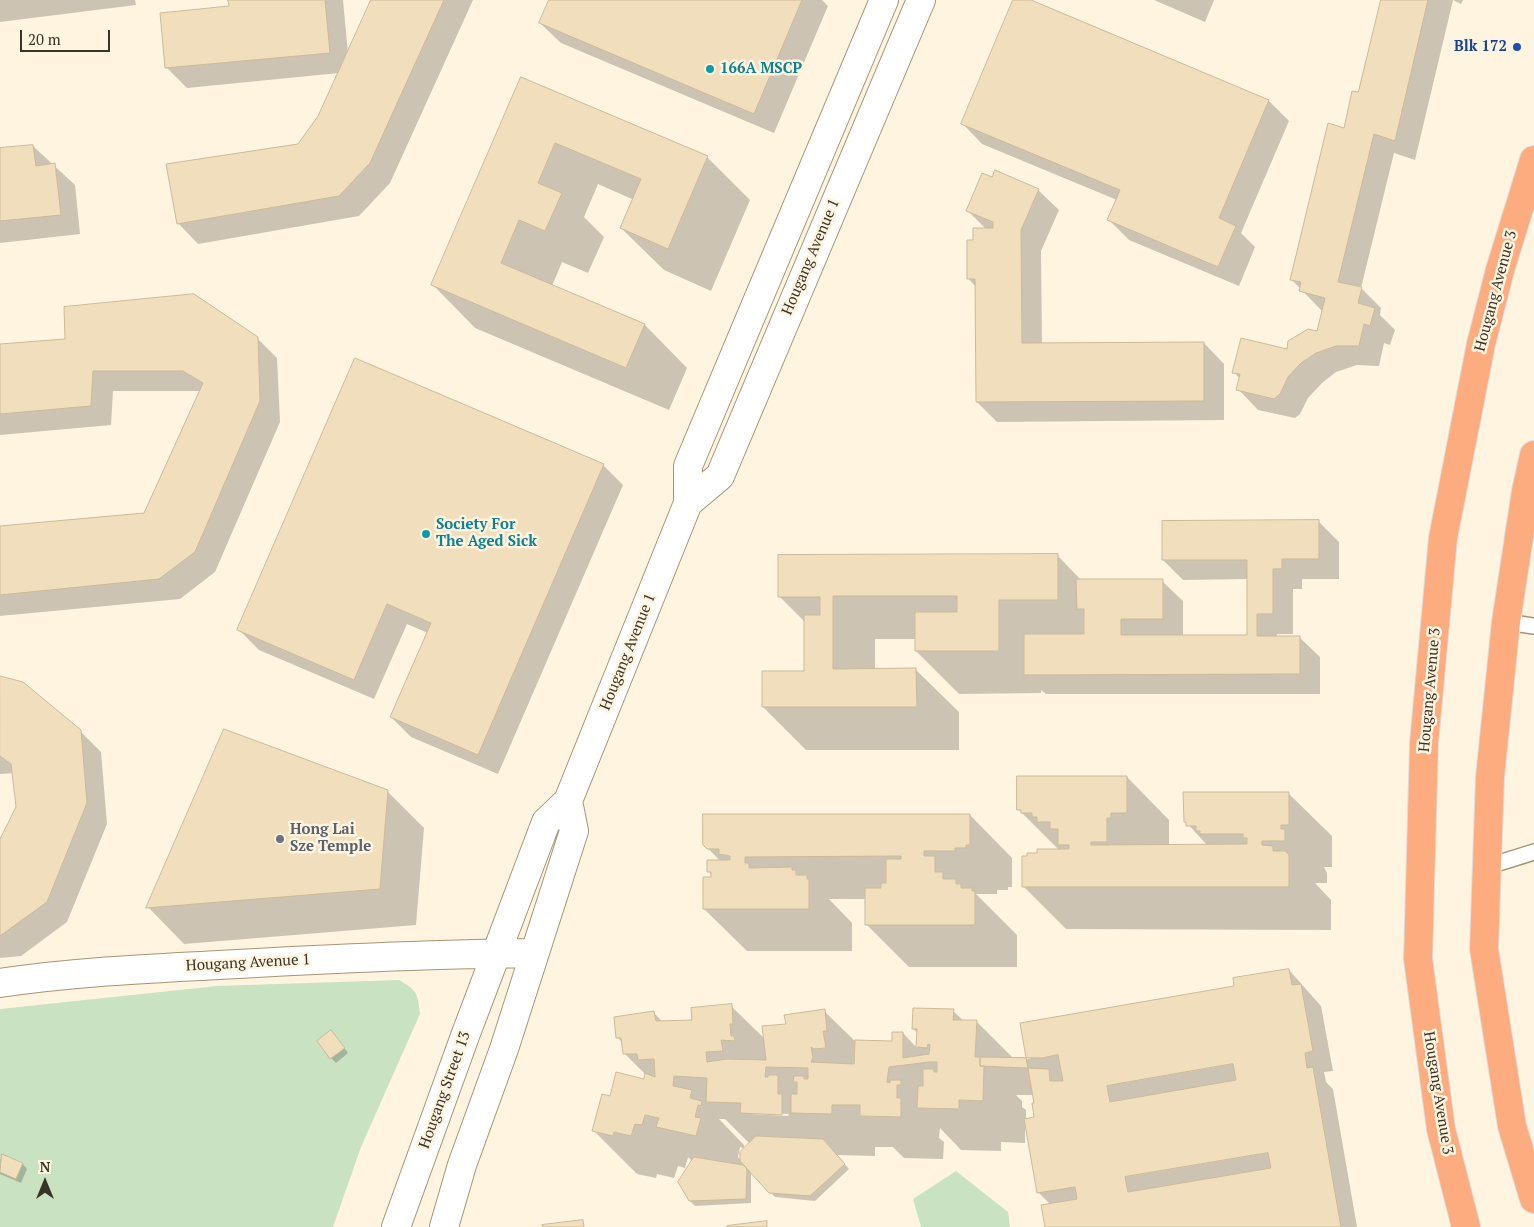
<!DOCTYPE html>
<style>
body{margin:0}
#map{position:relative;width:1534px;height:1227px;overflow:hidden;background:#fff4e0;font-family:"PT Serif",serif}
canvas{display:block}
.north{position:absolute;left:20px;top:1157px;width:50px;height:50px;-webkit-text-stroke:4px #fff4e0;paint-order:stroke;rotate:0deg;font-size:14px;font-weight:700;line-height:20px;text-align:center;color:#393325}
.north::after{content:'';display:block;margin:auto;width:18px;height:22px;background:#393325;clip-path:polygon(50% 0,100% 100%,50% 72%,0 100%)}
.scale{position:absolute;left:20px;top:30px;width:90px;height:22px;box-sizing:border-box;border:2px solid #393325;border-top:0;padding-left:6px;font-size:15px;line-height:18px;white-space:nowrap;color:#393325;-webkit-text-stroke:4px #fff4e0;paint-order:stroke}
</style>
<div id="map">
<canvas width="1534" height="1227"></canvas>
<div class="north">N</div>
<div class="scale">20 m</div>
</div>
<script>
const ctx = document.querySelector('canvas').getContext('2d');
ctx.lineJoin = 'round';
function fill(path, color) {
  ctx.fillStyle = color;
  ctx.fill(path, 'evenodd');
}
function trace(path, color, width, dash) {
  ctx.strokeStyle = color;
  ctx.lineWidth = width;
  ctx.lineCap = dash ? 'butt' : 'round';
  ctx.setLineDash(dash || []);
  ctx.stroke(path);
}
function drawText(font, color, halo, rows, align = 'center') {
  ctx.font = font + ' "PT Serif",serif';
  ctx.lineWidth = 5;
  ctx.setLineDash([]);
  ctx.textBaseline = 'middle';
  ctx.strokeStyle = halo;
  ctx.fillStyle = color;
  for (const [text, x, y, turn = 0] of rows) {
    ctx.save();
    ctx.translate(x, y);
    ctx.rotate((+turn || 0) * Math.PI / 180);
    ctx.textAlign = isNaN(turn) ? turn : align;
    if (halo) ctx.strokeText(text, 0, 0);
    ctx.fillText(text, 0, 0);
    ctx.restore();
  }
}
const green = new Path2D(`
 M 399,980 C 417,990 418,994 420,1014 L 361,1147 L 333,1227 L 0,1227 L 0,1009 L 217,986 Z
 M 956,1171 L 1008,1212 L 1010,1227 L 921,1227 L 913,1199 Z`);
const shadow = new Path2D(`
 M 0,0 L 135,0 L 136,5 L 0,22 Z
 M 229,0 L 343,0 L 348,54 L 372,0 L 473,0 L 390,183 L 359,216 L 198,244 L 178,223 L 299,145 L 319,116 L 339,73 L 187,88 L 166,67 L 230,8 Z
 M 550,0 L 822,0 L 828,6 L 774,133 L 561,43 L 540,23 Z
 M 1014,0 L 1028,0 L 1269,101 L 1289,121 L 1241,233 L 1255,247 L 1239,286 L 1129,240 L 1109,220 L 1117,200 L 982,144 L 962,123 Z
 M 1154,0 L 1214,0 L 1205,22 Z
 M 1382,0 L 1463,0 L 1461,4 L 1453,0 L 1415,160 L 1394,153 L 1361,288 L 1381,308 L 1380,315 L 1395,330 L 1390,345 L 1384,343 L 1379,366 L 1357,365 L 1336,372 L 1322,383 L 1308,398 L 1300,414 L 1295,418 L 1258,410 L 1238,389 L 1240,379 L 1234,372 L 1288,351 L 1318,333 L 1323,312 L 1291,279 L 1359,94 Z
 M 522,79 L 707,157 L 750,200 L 711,291 L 664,270 L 621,228 L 634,200 L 598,184 L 584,217 L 604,237 L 588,273 L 562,262 L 552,286 L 645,325 L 687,368 L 669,410 L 475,328 L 433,285 Z
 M 33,146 L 75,185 L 80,234 L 0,243 L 0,150 Z
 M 1038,190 L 1059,210 L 1041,251 L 1042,344 L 1204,343 L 1224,364 L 1224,420 L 997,422 L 977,402 L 976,287 L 968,278 L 974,242 L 986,229 L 967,210 Z
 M 257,338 L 277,358 L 280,422 L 215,572 L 180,599 L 0,616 L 0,528 L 145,514 L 201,391 L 113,391 L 111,425 L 0,435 L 0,345 L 67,340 Z
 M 603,465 L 623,485 L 498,774 L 411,737 L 391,717 L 428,633 L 407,624 L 374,699 L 259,650 L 239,630 Z
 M 1319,522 L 1339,542 L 1339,579 L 1302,579 L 1302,589 L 1293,589 L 1293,634 L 1277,634 L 1277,638 L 1299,637 L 1320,657 L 1320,694 L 1046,694 L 1041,690 L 1041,693 L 959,694 L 916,651 L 916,639 L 875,639 L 875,670 L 916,670 L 959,712 L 959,750 L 806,750 L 763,707 L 806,672 L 805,622 L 779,596 L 1057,555 L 1082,581 L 1162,581 L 1183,601 L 1183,636 L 1249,636 L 1249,579 L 1183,580 L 1163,560 Z
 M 0,677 L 80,731 L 101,752 L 107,824 L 67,922 L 21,956 L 0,958 L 0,842 L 18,807 L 14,773 L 0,774 Z
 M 1127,777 L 1169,820 L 1169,845 L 1207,845 L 1185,821 L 1289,794 L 1332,836 L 1332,867 L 1324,867 L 1327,873 L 1327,883 L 1315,883 L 1331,900 L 1331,930 L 1066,929 L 1023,886 L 1060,851 L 1018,809 Z
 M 387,791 L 424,828 L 416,925 L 184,944 L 148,907 Z
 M 970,815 L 1012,858 L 1012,887 L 1008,887 L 1008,890 L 997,890 L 997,894 L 976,894 L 1017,935 L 1017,967 L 909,967 L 866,924 L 866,899 L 829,899 L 852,923 L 852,951 L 747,951 L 704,909 L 712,878 L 709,871 L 721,862 L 705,845 Z
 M 1289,970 L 1321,1006 L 1333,1071 L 1324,1072 L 1326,1082 L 1333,1089 L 1357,1227 L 1046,1227 L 1051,1205 L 1038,1192 L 1025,1126 L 1025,1143 L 1001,1142 L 1001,1151 L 961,1150 L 940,1128 L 939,1138 L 944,1142 L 943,1159 L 904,1158 L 893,1147 L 875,1147 L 875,1156 L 837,1155 L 849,1169 L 815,1201 L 775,1197 L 751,1172 L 751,1203 L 695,1206 L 690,1201 L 692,1161 L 688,1157 L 685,1168 L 678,1166 L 674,1178 L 657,1174 L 656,1178 L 637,1174 L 594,1131 L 611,1097 L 645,1080 L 646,1075 L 625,1054 L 623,1043 L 618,1038 L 654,1013 L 663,1022 L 694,1021 L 731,1006 L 765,1039 L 787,1025 L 824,1011 L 855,1041 L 893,1042 L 903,1033 L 917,1048 L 918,1033 L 913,1029 L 953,1011 L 964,1021 L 976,1021 L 1014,1059 L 1028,1059 ZM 1016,1095 L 1033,1095 L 1035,1118 L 1026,1120 L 1026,1110 L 1022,1107 L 1022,1101 ZM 748,1112 L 789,1114 L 788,1116 L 750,1114 ZM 719,1119 L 725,1119 L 750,1144 L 741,1160 L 738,1157 L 740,1147 L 744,1148 L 744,1145 Z
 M 336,1037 L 348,1053 L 336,1063 L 331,1058 Z
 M 3,1155 L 23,1164 L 27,1169 L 21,1183 L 0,1174 L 0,1162 Z`);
const building = new Path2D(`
 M 228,0 L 325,0 L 330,53 L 165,68 L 160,13 L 229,6 Z
 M 371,0 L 444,0 L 370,163 L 339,196 L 177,224 L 166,164 L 298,144 L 318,116 Z
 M 549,0 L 802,0 L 754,114 L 539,23 Z
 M 1013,0 L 1031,0 L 1269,100 L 1219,218 L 1236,226 L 1218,267 L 1107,220 L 1120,190 L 961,124 Z
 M 1381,0 L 1428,0 L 1395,141 L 1374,134 L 1338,282 L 1362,287 L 1358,303 L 1375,308 L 1370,326 L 1364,324 L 1359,346 L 1336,346 L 1316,353 L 1301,363 L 1288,377 L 1280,394 L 1274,399 L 1236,390 L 1240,374 L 1232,373 L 1241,338 L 1287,349 L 1288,341 L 1308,329 L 1317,331 L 1325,298 L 1299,291 L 1301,282 L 1290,280 L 1328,123 L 1344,128 L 1352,91 L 1358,92 Z
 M 521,77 L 708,156 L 668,249 L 620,228 L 641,179 L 555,143 L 538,183 L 562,193 L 545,231 L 519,220 L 501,263 L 645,324 L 626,368 L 431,285 Z
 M 33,145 L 36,166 L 55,163 L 61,215 L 0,221 L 0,148 Z
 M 995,170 L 1039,189 L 1021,230 L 1022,343 L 1204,342 L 1204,401 L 976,402 L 975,279 L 967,279 L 967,240 L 973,240 L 973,228 L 993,228 L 993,222 L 966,211 L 982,173 L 992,177 Z
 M 194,294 L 258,337 L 260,401 L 195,552 L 159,579 L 0,595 L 0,526 L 144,513 L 203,383 L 183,371 L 93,371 L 91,406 L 0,414 L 0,344 L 65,339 L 64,307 Z
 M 355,358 L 604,464 L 478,755 L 390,717 L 431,623 L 387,604 L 354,680 L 237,630 Z
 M 1319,520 L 1319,559 L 1282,559 L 1282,569 L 1273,569 L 1273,614 L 1257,614 L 1257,636 L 1300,636 L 1300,674 L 1024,675 L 1024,634 L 1084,634 L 1084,609 L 1077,609 L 1076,579 L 1163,579 L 1163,619 L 1121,619 L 1121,635 L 1247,635 L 1247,560 L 1162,560 L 1162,521 Z
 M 1058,554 L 1058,600 L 999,600 L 999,651 L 915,651 L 915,612 L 957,612 L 957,596 L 833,596 L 833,669 L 916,668 L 917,707 L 762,707 L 762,671 L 804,671 L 804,615 L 820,615 L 820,597 L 778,597 L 778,555 Z
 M 0,676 L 23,682 L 81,730 L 87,803 L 47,902 L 0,936 L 0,839 L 16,807 L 11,764 L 0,756 Z
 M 224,729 L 388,790 L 380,889 L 146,908 Z
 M 1017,776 L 1127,776 L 1127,813 L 1111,813 L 1111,818 L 1107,818 L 1107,842 L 1091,842 L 1091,845 L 1247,844 L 1247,838 L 1243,838 L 1243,834 L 1200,834 L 1200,831 L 1196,831 L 1196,826 L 1186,826 L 1186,822 L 1184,822 L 1183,792 L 1289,792 L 1289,825 L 1281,825 L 1281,829 L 1285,829 L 1285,841 L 1262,841 L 1262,845 L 1273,846 L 1273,851 L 1285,851 L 1289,855 L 1289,887 L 1022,887 L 1022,856 L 1027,856 L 1027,853 L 1037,853 L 1037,849 L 1069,849 L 1069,845 L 1058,845 L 1058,829 L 1050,829 L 1050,822 L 1037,822 L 1037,817 L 1032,817 L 1032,813 L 1021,813 L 1021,810 L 1017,810 Z
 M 703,814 L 970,814 L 970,845 L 966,845 L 966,848 L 955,848 L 955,851 L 924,851 L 924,856 L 935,856 L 935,872 L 943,872 L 943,879 L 956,879 L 956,884 L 961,884 L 961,888 L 972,888 L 972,891 L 975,891 L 975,925 L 865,925 L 865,888 L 881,888 L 881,883 L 886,883 L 886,859 L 901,859 L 901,856 L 745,857 L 745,863 L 749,863 L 749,868 L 792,867 L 792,870 L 796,870 L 796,875 L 807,875 L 807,879 L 809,879 L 809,909 L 703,909 L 703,877 L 711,877 L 711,872 L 707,872 L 707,860 L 730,860 L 730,856 L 719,854 L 719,849 L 707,849 L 703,845 Z
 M 1289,969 L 1292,985 L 1301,984 L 1313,1051 L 1305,1053 L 1307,1068 L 1313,1067 L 1341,1227 L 1045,1227 L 1041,1205 L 1077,1199 L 1075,1187 L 1037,1193 L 1024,1119 L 1034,1117 L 1032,1103 L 1034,1103 L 1020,1023 L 1234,986 L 1233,978 ZM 1233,1064 L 1236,1080 L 1110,1102 L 1107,1086 ZM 1268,1153 L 1271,1168 L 1128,1192 L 1125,1177 Z
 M 732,1004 L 733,1024 L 730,1024 L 731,1036 L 734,1036 L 735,1041 L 721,1040 L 723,1051 L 706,1052 L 707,1062 L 727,1059 L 766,1060 L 762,1026 L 786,1024 L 784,1015 L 825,1009 L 827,1031 L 823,1031 L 826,1048 L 814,1049 L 811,1047 L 813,1057 L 811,1062 L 854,1064 L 855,1040 L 892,1041 L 892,1032 L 903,1032 L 903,1058 L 929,1054 L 930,1045 L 928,1044 L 927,1048 L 916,1047 L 917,1029 L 912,1029 L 913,1008 L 954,1009 L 953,1020 L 977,1020 L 975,1057 L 980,1057 L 980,1066 L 984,1066 L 983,1101 L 959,1100 L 959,1109 L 917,1108 L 918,1086 L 923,1086 L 923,1069 L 934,1069 L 934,1072 L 937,1072 L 937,1062 L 929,1062 L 889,1067 L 887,1082 L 890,1083 L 890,1080 L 901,1080 L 901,1085 L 897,1085 L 897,1098 L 901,1098 L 901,1117 L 860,1116 L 860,1105 L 832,1105 L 832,1114 L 791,1113 L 791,1094 L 797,1094 L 797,1082 L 793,1082 L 794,1076 L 804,1076 L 804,1079 L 808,1079 L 808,1068 L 766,1067 L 765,1077 L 768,1077 L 768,1075 L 778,1075 L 778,1094 L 782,1094 L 782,1115 L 740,1113 L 741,1103 L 706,1102 L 707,1078 L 674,1076 L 673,1086 L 692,1090 L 690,1098 L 702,1101 L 701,1106 L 698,1105 L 695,1117 L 701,1118 L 696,1136 L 656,1127 L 659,1118 L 645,1115 L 642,1125 L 635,1124 L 631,1136 L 614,1132 L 613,1136 L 592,1131 L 602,1094 L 610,1096 L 616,1072 L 644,1079 L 645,1073 L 655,1077 L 654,1059 L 638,1060 L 637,1054 L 623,1054 L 621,1038 L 616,1038 L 614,1017 L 654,1011 L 656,1021 L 692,1020 L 691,1008 Z
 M 331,1030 L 345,1048 L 330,1059 L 317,1041 Z
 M 1058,1055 L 1063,1081 L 1050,1081 L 1049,1069 L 980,1066 L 980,1057 L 1042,1058 Z
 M 756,1136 L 823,1139 L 845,1164 L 810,1196 L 769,1193 L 740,1161 L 740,1152 Z
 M 2,1154 L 23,1163 L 16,1179 L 0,1172 Z
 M 694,1157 L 743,1165 L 747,1169 L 746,1199 L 689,1201 L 678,1182 Z
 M 583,1220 L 584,1227 L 543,1227 L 542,1225 Z
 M 767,1221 L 767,1227 L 727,1227 L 727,1226 Z`);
const lane = new Path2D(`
 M 1506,622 L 1534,626
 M 1486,867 L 1534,852`);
const street = new Path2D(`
 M 688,503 L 720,476 L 921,0
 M 0,983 C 73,972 146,969 219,965 C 324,959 429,954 534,953
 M 396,1227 L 465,1036 L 546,822 L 568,801 L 688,503 L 688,466 L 884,0
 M 444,1227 L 462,1165 L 504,1049 L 574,831 L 568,801`);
const highway = new Path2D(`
 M 1534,455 L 1526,491 L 1506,622 L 1490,777 L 1484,949 L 1512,1126 L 1534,1199
 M 1466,1227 L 1441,1129 L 1418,959 L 1424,743 L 1443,538 L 1481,344 L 1500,270 L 1534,160`);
const markers = [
 [1517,47,5,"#1a4fb4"],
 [710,69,5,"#0f9aa8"],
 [426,534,5,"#0f9aa8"],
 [280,839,5,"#6b7280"]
];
const transitNames = [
 ["Blk 172",1507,47]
];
const cultureNames = [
 ["166A MSCP",720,69],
 ["Society For",436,525],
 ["The Aged Sick",436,542]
];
const streetNames = [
 ["Hougang Avenue 1",811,257,-67],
 ["Hougang Avenue 3",1496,291,-75],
 ["Hougang Avenue 1",628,652,-68],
 ["Hougang Avenue 3",1430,690,-85],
 ["Hougang Avenue 1",248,963,-3],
 ["Hougang Street 13",445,1090,-70],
 ["Hougang Avenue 3",1438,1093,81]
];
const worshipNames = [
 ["Hong Lai",290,830],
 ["Sze Temple",290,847]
];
fill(green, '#c9e3c2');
fill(shadow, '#0003');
fill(building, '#f0debc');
trace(building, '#cbba99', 1);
trace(lane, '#a59575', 18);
trace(street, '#a59575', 30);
trace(highway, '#dfdedc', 30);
trace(lane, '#fff', 15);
trace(street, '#fff', 28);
trace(highway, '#fcac7f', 28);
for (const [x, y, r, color] of markers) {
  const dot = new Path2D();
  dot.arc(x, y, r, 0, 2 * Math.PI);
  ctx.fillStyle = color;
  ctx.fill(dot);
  trace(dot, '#fff4e0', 2);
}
drawText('bold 15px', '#164399', '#fff4e0', transitNames, 'right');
drawText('bold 15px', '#0d838f', '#fff4e0', cultureNames, 'left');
drawText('15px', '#393325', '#fff4e0', streetNames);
drawText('bold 15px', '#5b616d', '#fff4e0', worshipNames, 'left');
</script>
